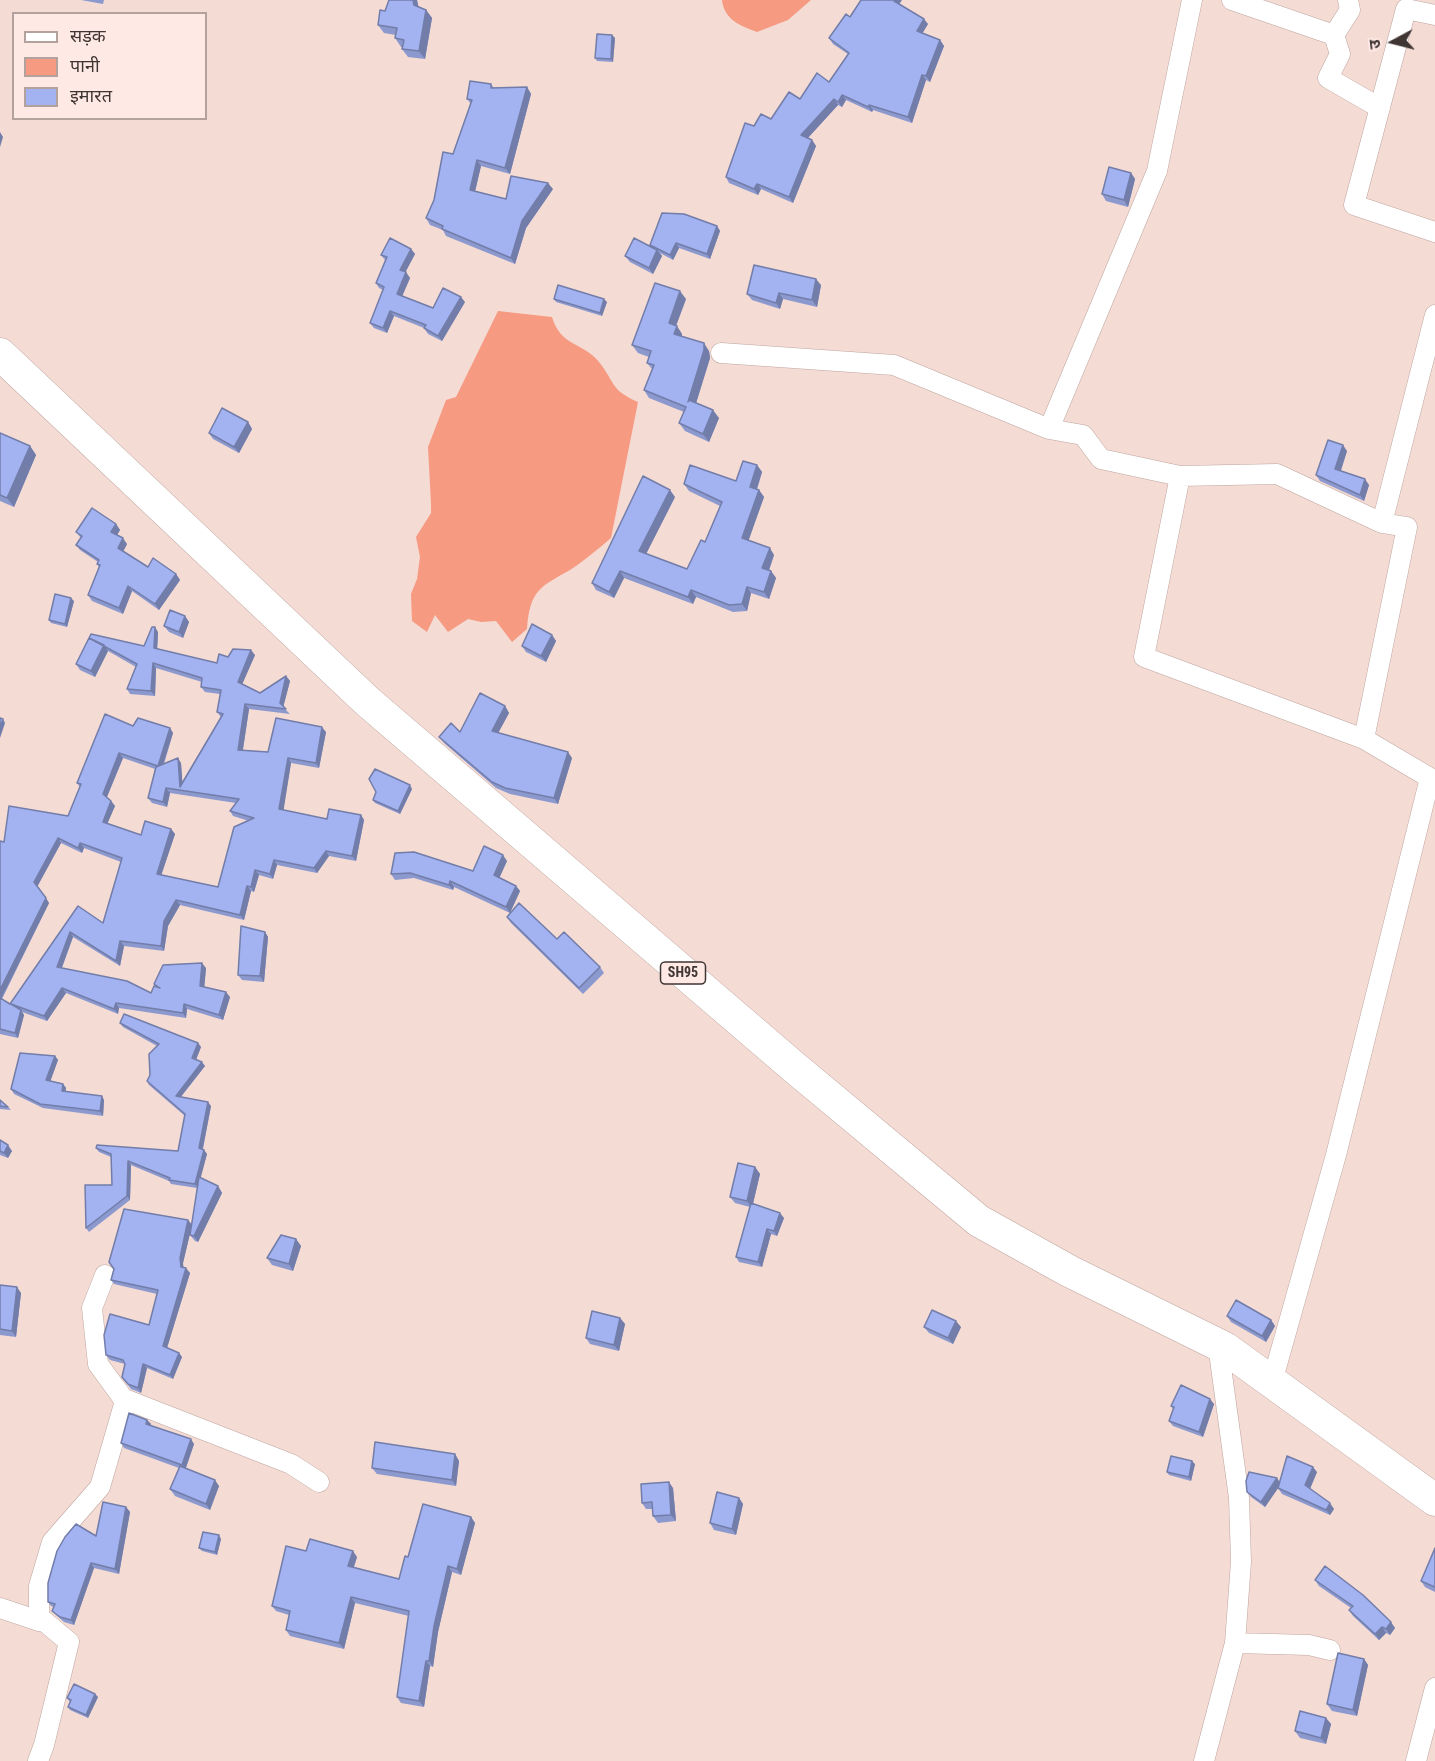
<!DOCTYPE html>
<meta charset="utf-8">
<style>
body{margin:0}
#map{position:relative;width:1435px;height:1761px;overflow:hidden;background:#f4dbd4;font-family:"Roboto Condensed","Noto Sans Devanagari",sans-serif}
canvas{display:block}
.legend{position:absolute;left:12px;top:12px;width:195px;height:108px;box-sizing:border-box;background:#fee9e4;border:2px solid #b2a19d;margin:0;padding:8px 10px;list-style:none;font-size:18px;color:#3f3533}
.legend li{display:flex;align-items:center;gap:12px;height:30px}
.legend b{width:30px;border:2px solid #b2a19d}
.north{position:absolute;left:1363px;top:12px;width:60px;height:60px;-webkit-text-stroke:4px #fee9e4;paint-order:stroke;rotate:263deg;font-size:16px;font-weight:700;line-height:24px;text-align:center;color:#3f3533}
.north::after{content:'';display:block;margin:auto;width:21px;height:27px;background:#3f3533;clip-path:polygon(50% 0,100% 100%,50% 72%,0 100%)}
</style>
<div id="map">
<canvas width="1435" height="1761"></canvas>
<ul class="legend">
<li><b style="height:8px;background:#fff"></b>सड़क</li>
<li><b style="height:16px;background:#f69a82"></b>पानी</li>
<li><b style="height:16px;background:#a3b2f1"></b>इमारत</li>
</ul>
<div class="north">उ</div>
</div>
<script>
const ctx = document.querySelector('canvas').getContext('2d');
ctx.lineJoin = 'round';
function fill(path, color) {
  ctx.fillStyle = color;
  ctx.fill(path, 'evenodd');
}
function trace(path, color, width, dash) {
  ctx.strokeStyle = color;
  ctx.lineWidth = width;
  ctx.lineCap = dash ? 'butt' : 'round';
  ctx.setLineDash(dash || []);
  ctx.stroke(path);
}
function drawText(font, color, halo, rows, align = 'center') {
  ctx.font = font + ' "Roboto Condensed",sans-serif';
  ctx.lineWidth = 5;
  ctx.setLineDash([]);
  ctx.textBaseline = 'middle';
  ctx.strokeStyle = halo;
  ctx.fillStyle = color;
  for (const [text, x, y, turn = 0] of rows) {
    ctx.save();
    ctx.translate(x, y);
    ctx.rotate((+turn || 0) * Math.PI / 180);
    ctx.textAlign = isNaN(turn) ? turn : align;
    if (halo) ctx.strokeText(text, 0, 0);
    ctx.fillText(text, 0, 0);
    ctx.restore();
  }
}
const water = new Path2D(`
 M 722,0 L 811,0 L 788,20 L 757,32 C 741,26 724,20 722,0 Z
 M 498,311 L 552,317 C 561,347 583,342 599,362 C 616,383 609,389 638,402 L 611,538 C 598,549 584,561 570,570 C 540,587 530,590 527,629 L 512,642 L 496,621 L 481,622 L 468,619 L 448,632 L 435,615 L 427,632 L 412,621 L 411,594 L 417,579 L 420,557 L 416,537 L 431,513 L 431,504 L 428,447 L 446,400 L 456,397 Z`);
const minor = new Path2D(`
 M 1232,0 L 1334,35 L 1340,54 L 1328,78 L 1380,108
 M 1435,15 L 1406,9 L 1354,205 L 1435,232
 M 1334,35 L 1350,10 L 1348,0
 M 721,353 L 894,365 L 1049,429 L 1157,171 L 1192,0
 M 1049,429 L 1083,435 L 1101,459 L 1180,476 L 1277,474 L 1382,523
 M 1180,476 L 1144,657 L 1364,739
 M 1272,1382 L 1336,1155 L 1430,778 L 1364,739 L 1407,527 L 1382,523 L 1435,315
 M 122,1398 L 291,1464 L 319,1482
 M 0,1608 L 39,1621 L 39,1586 L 52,1542 L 100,1487 L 125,1401 L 98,1364 L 92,1308 L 105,1275
 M 1235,1643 L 1309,1645 L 1330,1650
 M 38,1761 L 44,1745 L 69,1642 L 39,1617
 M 1204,1761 L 1235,1643 L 1241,1562 L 1239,1498 L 1218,1345
 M 1416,1761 L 1435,1688`);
const primary = new Path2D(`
 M 0,354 L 367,701 L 795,1068 L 979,1221 L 1069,1271 L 1225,1348 L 1435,1500`);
const wall = new Path2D(`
 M 81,0 L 104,0 L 103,4 Z
 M 417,0 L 418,7 L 426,10 L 432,18 L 425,59 L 408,57 L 402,49 L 403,47 L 401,47 L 395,38 L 396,35 L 384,33 L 378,25 L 385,11 Z
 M 900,4 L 928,24 L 922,34 L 940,40 L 944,46 L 930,82 L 926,80 L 912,123 L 873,110 L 872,112 L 846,100 L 842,107 L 838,105 L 808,138 L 812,140 L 816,146 L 793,203 L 761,189 L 758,195 L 729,183 L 726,177 L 754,126 L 771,119 L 800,99 L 829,82 L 848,54 L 833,44 L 829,38 L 850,17 Z
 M 612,35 L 615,38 L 613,62 L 597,61 L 595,58 Z
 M 491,84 L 494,88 L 527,87 L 531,94 L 510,174 L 481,166 L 475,191 L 506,199 L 553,189 L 526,228 L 515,264 L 446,236 L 443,230 L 430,225 L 426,218 L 453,154 L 471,104 L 467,99 Z
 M 1131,173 L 1135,179 L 1128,207 L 1106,201 L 1102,194 Z
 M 717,226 L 720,231 L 710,259 L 679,248 L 673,260 L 660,253 L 662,256 L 653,274 L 630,262 L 625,256 L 651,246 Z
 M 411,249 L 415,254 L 405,272 L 410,278 L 402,296 L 433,308 L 465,302 L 442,341 L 428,334 L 424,328 L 394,316 L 387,333 L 374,328 L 370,323 L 383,290 L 379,288 L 376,283 L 385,260 L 381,255 Z
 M 821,285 L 817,307 L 783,299 L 780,309 L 752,300 L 747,294 Z
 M 554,299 L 607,302 L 602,316 L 556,302 Z
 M 686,299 L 676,326 L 682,334 L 682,336 L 709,351 L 710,358 L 696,403 L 719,418 L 709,442 L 685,431 L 679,423 L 684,412 L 649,398 L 644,390 L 652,369 L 647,363 L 649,357 L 638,353 L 632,345 Z
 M 248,422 L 252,429 L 239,453 L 213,439 L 209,433 Z
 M 0,433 L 30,446 L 36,455 L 14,507 L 0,501 Z
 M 1347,451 L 1341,471 L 1369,485 L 1364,501 L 1320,481 L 1316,475 Z
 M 757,465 L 762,472 L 757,490 L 759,490 L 764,497 L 748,540 L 774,555 L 769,571 L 771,571 L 776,578 L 769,599 L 751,593 L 747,611 L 733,612 L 696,597 L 693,604 L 624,578 L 614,598 L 596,590 L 592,583 L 675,497 L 646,554 L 687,569 L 705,542 L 720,506 L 689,491 L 684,484 L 736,481 Z
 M 116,524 L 120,530 L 117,535 L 127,544 L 123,551 L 148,567 L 176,574 L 180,580 L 159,610 L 132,591 L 123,614 L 92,601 L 88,595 L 99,567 L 97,564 L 98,562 L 80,550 L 76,545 L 81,538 L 76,532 Z
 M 74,601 L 67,627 L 51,623 L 49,620 Z
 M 185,616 L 189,622 L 183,638 L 169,632 L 164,626 Z
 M 158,632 L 157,649 L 217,663 L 228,657 L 255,655 L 242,684 L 260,693 L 286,676 L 290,681 L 283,707 L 290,714 L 249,709 L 243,750 L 268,752 L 326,732 L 319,768 L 291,763 L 283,810 L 327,819 L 361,815 L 364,820 L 356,861 L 329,856 L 317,873 L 277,865 L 273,879 L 259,875 L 254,892 L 251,891 L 244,920 L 180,905 L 168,926 L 164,951 L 124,946 L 120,966 L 73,937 L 62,968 L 151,993 L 156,987 L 154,984 L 206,968 L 204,987 L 230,997 L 223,1020 L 187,1009 L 186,1018 L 119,1008 L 118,1014 L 66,993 L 47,1021 L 22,1012 L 24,1015 L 18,1038 L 0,1034 L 0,841 L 4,842 L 68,816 L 80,787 L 77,783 L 133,726 L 170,728 L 173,733 L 164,764 L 181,763 L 182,782 L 221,717 L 217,712 L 220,694 L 205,692 L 201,687 L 202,682 L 156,668 L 155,696 L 130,694 L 127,689 L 136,667 L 108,651 L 95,677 L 80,670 L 76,664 L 89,638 L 144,646 ZM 123,758 L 155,769 L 148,798 L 152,803 L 167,807 L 170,793 L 236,803 L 230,811 L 233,816 L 249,821 L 218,887 L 161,875 L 175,834 L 171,829 L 141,835 L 107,823 L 115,806 L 111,801 L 107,797 ZM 61,843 L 82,853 L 84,848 L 121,862 L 103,923 L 78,906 L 10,1004 L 2,999 L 49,903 L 37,887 Z
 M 552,635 L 556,641 L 546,662 L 526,652 L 522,646 Z
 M 505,706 L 509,713 L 498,733 L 572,758 L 558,804 L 510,794 L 496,788 L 444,743 L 439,737 L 460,732 Z
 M 412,789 L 400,814 L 375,803 L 373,800 L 376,792 Z
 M 395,853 L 473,871 L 507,861 L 499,878 L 516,886 L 520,891 L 510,913 L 454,887 L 453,890 L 414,878 L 395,880 L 391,874 Z
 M 507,917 L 557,939 L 600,967 L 604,973 L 583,994 L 511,923 Z
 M 265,932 L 268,937 L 264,982 L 242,980 L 238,975 Z
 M 120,1023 L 198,1043 L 201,1047 L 196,1060 L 205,1066 L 181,1097 L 211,1106 L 203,1149 L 207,1154 L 200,1178 L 218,1186 L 222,1193 L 198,1242 L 195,1241 L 190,1235 L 197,1188 L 171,1184 L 169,1181 L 131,1165 L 130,1200 L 89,1232 L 86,1228 L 112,1185 L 111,1157 L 99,1152 L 96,1148 L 178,1151 L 185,1116 L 149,1085 L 147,1081 L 150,1075 L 157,1046 L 123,1027 Z
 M 55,1056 L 58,1060 L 50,1081 L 63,1084 L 66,1088 L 65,1092 L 104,1100 L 103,1116 L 43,1108 L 14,1094 L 11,1089 Z
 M 0,1100 L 8,1107 L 11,1110 L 0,1109 Z
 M 0,1140 L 12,1151 L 8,1158 L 0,1155 Z
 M 755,1167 L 760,1174 L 753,1203 L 784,1218 L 777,1236 L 771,1234 L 762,1267 L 739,1262 L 736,1257 L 750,1207 L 735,1203 L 730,1197 Z
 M 188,1220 L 192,1225 L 183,1263 L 183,1267 L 190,1273 L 167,1348 L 179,1353 L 182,1357 L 173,1379 L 147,1368 L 141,1393 L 131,1389 L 122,1377 L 125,1364 L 110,1360 L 106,1355 L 149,1325 L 157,1294 L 114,1284 L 111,1280 Z
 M 296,1239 L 301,1246 L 293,1271 L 272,1265 L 267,1258 Z
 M 0,1285 L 21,1293 L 16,1337 L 0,1335 Z
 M 1227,1316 L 1271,1320 L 1275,1326 L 1266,1342 L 1231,1322 Z
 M 620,1318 L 625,1324 L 619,1351 L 590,1344 L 586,1338 Z
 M 924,1327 L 961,1327 L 953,1344 L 929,1333 Z
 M 1214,1404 L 1203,1437 L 1173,1426 L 1169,1421 L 1173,1409 L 1171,1406 Z
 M 147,1420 L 151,1424 L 150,1426 L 194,1444 L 186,1468 L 219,1486 L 210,1510 L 175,1496 L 170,1489 L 179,1468 L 124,1448 L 121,1443 Z
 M 455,1454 L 459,1461 L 456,1486 L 377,1474 L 372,1468 Z
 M 1195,1464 L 1191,1481 L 1169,1475 L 1167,1472 Z
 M 1317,1472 L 1310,1489 L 1334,1509 L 1330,1515 L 1282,1494 L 1278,1488 L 1265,1507 L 1251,1497 L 1247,1492 Z
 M 673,1488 L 676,1521 L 658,1523 L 653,1516 L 653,1509 L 646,1509 L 642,1503 Z
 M 739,1498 L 743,1504 L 736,1535 L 714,1530 L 710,1523 Z
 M 126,1507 L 130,1512 L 119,1574 L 94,1568 L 74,1625 L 64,1622 L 56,1615 L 52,1611 L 54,1607 L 51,1606 L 48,1602 L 96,1536 Z
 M 471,1517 L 475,1523 L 461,1575 L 452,1572 L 438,1632 L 433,1667 L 430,1666 L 424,1707 L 401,1703 L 397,1697 L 409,1616 L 355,1603 L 344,1649 L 290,1636 L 286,1630 L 289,1615 L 276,1611 L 272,1606 L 306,1551 L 357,1557 L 354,1567 L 399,1579 L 408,1557 Z
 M 221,1539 L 217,1555 L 202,1551 L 199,1548 Z
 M 1435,1548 L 1435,1592 L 1425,1587 L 1421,1581 Z
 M 1315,1580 L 1395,1628 L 1390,1635 L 1386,1633 L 1379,1640 L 1353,1616 L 1349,1610 L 1351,1608 L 1319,1586 Z
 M 1364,1659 L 1368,1665 L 1357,1716 L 1332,1711 L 1327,1704 Z
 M 95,1694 L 98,1697 L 88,1718 L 70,1710 L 68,1707 L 70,1702 L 67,1698 Z
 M 1326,1718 L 1331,1724 L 1326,1744 L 1300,1738 L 1295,1731 Z`);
const shadedWall = new Path2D(`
 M 413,0 L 417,0 L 420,13 L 414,5 Z
 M 895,0 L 902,0 L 898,6 L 894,1 Z
 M 426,10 L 432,18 L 425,59 L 419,51 Z
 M 924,19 L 928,24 L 920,37 L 917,31 Z
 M 612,35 L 615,38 L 613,62 L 611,59 Z
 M 940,40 L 944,46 L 930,82 L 926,76 Z
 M 922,75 L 926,80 L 912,123 L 908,117 Z
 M 527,87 L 531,94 L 510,174 L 505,168 Z
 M 842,95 L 846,100 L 842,107 L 838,102 Z
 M 834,99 L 838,105 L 805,141 L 801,135 Z
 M 869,105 L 873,110 L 872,112 L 868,107 Z
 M 0,132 L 3,137 L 0,147 Z
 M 812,140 L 816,146 L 793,203 L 789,197 Z
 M 477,160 L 481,166 L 474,196 L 470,190 Z
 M 1131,173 L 1135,179 L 1128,207 L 1124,200 Z
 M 548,183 L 553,189 L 526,228 L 515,264 L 511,258 L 522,221 Z
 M 757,184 L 761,189 L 758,195 L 754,189 Z
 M 717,226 L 720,231 L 710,259 L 707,254 Z
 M 676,243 L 679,248 L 673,260 L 670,255 Z
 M 411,249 L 415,254 L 404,275 L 400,270 Z
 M 657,250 L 662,256 L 653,274 L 649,268 Z
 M 406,272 L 410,278 L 401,299 L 397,294 Z
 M 816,279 L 821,285 L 817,307 L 812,300 Z
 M 680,291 L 686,299 L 674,331 L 669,323 Z
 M 779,293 L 783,299 L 780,309 L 776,303 Z
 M 461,297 L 465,302 L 442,341 L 438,336 Z
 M 604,299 L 607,302 L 602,316 L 600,313 Z
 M 390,311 L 394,316 L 387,333 L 383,328 Z
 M 677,326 L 682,334 L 680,342 L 674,334 Z
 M 704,343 L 709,351 L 710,358 L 694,410 L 688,402 Z
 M 713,410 L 719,418 L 709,442 L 703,434 Z
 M 248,422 L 252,429 L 239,453 L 234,447 Z
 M 1343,445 L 1347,451 L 1339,475 L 1335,469 Z
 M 30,446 L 36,455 L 14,507 L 7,498 Z
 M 757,465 L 762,472 L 755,494 L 750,487 Z
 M 1365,479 L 1369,485 L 1364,501 L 1360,495 Z
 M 670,490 L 675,497 L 644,558 L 639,551 Z
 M 759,490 L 764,497 L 747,545 L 742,538 Z
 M 116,524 L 120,530 L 115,538 L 111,532 Z
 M 123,538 L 127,544 L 122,554 L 118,548 Z
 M 770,548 L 774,555 L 767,575 L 762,568 Z
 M 620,571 L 624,578 L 614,598 L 609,592 Z
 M 771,571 L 776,578 L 769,599 L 764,592 Z
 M 176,574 L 180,580 L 159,610 L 155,604 Z
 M 128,586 L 132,591 L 123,614 L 119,608 Z
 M 747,587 L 751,593 L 747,611 L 742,604 Z
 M 691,590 L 696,597 L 693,604 L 688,597 Z
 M 71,598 L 74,601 L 67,627 L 65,624 Z
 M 185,616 L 189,622 L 183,638 L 179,632 Z
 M 155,627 L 158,632 L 157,653 L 154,648 Z
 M 552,635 L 556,641 L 546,662 L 541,656 Z
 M 104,645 L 108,651 L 95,677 L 91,671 Z
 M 251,650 L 255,655 L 241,687 L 238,682 Z
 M 153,663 L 156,668 L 155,696 L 151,691 Z
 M 286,676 L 290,681 L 283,708 L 280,703 Z
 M 245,704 L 249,709 L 242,755 L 238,750 Z
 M 505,706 L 509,713 L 496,737 L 492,731 Z
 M 3,719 L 5,723 L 0,738 L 0,728 Z
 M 322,727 L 326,732 L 319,768 L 316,763 Z
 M 170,728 L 173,733 L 161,771 L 158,766 Z
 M 568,752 L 572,758 L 558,804 L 554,798 Z
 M 119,753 L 123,758 L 106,799 L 103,794 Z
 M 178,758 L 181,763 L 183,790 L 180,787 Z
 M 288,758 L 291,763 L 283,814 L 279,809 Z
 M 410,785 L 412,789 L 400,814 L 398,811 Z
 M 166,788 L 170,793 L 167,807 L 163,802 Z
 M 111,801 L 115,806 L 106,827 L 103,822 Z
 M 361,815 L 364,820 L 356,861 L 352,856 Z
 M 171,829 L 175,834 L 160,879 L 157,874 Z
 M 58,838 L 61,843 L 37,887 L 34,882 Z
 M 80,843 L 84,848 L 82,853 L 78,848 Z
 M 326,851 L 329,856 L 317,873 L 314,868 Z
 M 503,855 L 507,861 L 498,881 L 494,875 Z
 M 274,860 L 277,865 L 273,879 L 270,874 Z
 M 255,870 L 259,875 L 254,892 L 251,887 Z
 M 450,881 L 454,887 L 453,890 L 449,885 Z
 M 247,886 L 251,891 L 244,920 L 240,915 Z
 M 516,886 L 520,891 L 510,913 L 506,907 Z
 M 46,898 L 49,903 L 0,1001 L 0,990 Z
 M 176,900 L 180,905 L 168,926 L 164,951 L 161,946 L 164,921 Z
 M 70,932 L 73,937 L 60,972 L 57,967 Z
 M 265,932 L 268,937 L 264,982 L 260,976 Z
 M 120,941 L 124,946 L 120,966 L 116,961 Z
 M 202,963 L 206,968 L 204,991 L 200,986 Z
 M 62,988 L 66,993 L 47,1021 L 44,1016 Z
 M 226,992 L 230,997 L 223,1020 L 219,1015 Z
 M 116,1003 L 119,1008 L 118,1014 L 114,1009 Z
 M 184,1004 L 187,1009 L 186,1018 L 183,1013 Z
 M 21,1010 L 24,1015 L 18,1038 L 15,1033 Z
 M 198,1043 L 201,1047 L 195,1062 L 192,1058 Z
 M 55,1056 L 58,1060 L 49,1085 L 46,1080 Z
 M 202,1062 L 205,1066 L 178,1100 L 176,1096 Z
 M 63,1084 L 66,1088 L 65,1095 L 62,1091 Z
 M 102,1096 L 104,1100 L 103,1116 L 100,1111 Z
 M 208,1102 L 211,1106 L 202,1152 L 199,1148 Z
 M 8,1145 L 12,1151 L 8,1158 L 4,1153 Z
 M 204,1150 L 207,1154 L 198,1188 L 195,1184 Z
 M 128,1161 L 131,1165 L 130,1200 L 127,1196 Z
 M 755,1167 L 760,1174 L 752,1208 L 747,1201 Z
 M 218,1186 L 222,1193 L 198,1242 L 194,1236 Z
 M 780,1213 L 784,1218 L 777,1236 L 774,1231 Z
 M 188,1220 L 192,1225 L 183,1263 L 184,1271 L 181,1267 L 180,1258 Z
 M 767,1229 L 771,1234 L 762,1267 L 758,1262 Z
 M 296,1239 L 301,1246 L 293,1271 L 289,1264 Z
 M 186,1268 L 190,1273 L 166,1351 L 163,1346 Z
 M 17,1287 L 21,1293 L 16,1337 L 12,1331 Z
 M 620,1318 L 625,1324 L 619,1351 L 614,1345 Z
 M 1271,1320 L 1275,1326 L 1266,1342 L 1262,1336 Z
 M 956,1321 L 961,1327 L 953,1344 L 948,1338 Z
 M 179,1353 L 182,1357 L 173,1379 L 170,1375 Z
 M 143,1364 L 147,1368 L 141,1393 L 138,1388 Z
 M 1210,1399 L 1214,1404 L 1203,1437 L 1199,1432 Z
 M 147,1420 L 151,1424 L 149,1429 L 146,1424 Z
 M 191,1439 L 194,1444 L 185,1470 L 182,1465 Z
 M 455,1454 L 459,1461 L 456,1486 L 452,1480 Z
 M 1192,1461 L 1195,1464 L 1191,1481 L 1189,1477 Z
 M 1313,1467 L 1317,1472 L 1309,1491 L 1305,1485 Z
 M 1277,1478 L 1281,1484 L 1265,1507 L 1261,1502 Z
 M 215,1480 L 219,1486 L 210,1510 L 206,1504 Z
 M 669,1482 L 673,1488 L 676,1521 L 671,1515 Z
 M 739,1498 L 743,1504 L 736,1535 L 732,1529 Z
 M 1330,1503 L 1334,1509 L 1330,1515 L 1326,1510 Z
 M 126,1507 L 130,1512 L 119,1574 L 115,1569 Z
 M 471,1517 L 475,1523 L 461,1575 L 457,1569 Z
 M 219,1535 L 221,1539 L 217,1555 L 215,1552 Z
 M 353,1551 L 357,1557 L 352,1572 L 348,1566 Z
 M 91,1563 L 94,1568 L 74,1625 L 71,1620 Z
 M 448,1566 L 452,1572 L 438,1632 L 433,1667 L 429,1661 L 434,1626 Z
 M 351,1597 L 355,1603 L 344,1649 L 339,1643 Z
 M 1391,1622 L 1395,1628 L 1390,1635 L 1386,1629 Z
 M 1382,1627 L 1386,1633 L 1379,1640 L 1375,1634 Z
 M 1364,1659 L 1368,1665 L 1357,1716 L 1353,1710 Z
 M 426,1661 L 430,1666 L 424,1707 L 419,1701 Z
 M 95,1694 L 98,1697 L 88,1718 L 86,1715 Z
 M 1326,1718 L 1331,1724 L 1326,1744 L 1321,1738 Z`);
const building = new Path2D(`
 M 389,0 L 413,0 L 414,5 L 426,10 L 419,51 L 402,49 L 404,40 L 395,38 L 397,28 L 378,25 L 380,10 L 385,11 Z
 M 861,0 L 895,0 L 894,1 L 924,19 L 917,31 L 940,40 L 926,76 L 922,75 L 908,117 L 869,105 L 868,107 L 842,95 L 838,102 L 834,99 L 801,135 L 812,140 L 789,197 L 757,184 L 754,189 L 726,177 L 745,123 L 754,126 L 761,114 L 771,119 L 789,92 L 800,99 L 817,73 L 829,82 L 849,53 L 829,38 L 846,14 L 850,17 Z
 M 597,34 L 612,35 L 611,59 L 595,58 Z
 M 470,81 L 491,84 L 491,88 L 527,87 L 505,168 L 477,160 L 470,190 L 506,199 L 511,176 L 548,183 L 522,221 L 511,258 L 442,229 L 443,226 L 426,218 L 434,200 L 443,152 L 453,154 L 472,100 L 467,99 Z
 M 1109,167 L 1131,173 L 1124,200 L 1102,194 Z
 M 662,213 L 684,214 L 717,226 L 707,254 L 676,243 L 670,255 L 650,245 Z
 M 390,238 L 411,249 L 400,270 L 406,272 L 397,294 L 433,308 L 443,288 L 461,297 L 438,336 L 424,328 L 426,325 L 390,311 L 383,328 L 370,323 L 384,287 L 376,283 L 387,257 L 381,255 Z
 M 634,238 L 657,250 L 649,268 L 625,256 Z
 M 754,265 L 816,279 L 812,300 L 779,293 L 776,303 L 747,294 Z
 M 655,283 L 680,291 L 669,323 L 677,326 L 674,334 L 704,343 L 704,350 L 688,402 L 689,400 L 713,410 L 703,434 L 679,423 L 686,407 L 644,390 L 654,365 L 647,363 L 651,351 L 632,345 Z
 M 558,285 L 604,299 L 600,313 L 554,299 Z
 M 222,408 L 248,422 L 234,447 L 209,433 Z
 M 0,433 L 30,446 L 7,498 L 0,495 Z
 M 1328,440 L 1343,445 L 1335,469 L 1365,479 L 1360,495 L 1316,475 Z
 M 743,461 L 757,465 L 750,487 L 759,490 L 742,538 L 770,548 L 762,568 L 771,571 L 764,592 L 747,587 L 742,604 L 729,605 L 691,590 L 688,597 L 620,571 L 609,592 L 592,583 L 643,476 L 670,490 L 639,551 L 687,569 L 701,540 L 705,542 L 722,502 L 684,484 L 690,465 L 736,481 Z
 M 92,508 L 116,524 L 111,532 L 123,538 L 118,548 L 148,567 L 153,558 L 176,574 L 155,604 L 128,586 L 119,608 L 88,595 L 100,565 L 97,564 L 99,560 L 76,545 L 82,536 L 76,532 Z
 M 55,594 L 71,598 L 65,624 L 49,620 Z
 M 170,610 L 185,616 L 179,632 L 164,626 Z
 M 532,624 L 552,635 L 541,656 L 522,646 Z
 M 152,627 L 155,627 L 154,648 L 217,663 L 219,654 L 228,657 L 233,649 L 251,650 L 238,682 L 260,693 L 286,676 L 280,703 L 286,709 L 245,704 L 238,750 L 268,752 L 276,718 L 322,727 L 316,763 L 288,758 L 279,809 L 327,819 L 329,809 L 361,815 L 352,856 L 326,851 L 314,868 L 274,860 L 270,874 L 255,870 L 251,887 L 247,886 L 240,915 L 176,900 L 164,921 L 161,946 L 120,941 L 116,961 L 70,932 L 57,967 L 127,981 L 151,993 L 154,986 L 160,988 L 154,984 L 163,965 L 202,963 L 200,986 L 226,992 L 219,1015 L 184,1004 L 183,1013 L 116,1003 L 114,1009 L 62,988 L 44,1016 L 11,1004 L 21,1010 L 15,1033 L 0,1029 L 0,998 L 10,1004 L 78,906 L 103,923 L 122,858 L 80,843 L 78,848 L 58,838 L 34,882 L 46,898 L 0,990 L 0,841 L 4,842 L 9,806 L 68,816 L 81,784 L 77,783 L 105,714 L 133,726 L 138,718 L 170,728 L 158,766 L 119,753 L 103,794 L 111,801 L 103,822 L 141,835 L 145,821 L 171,829 L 157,874 L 218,887 L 234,827 L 254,818 L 230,811 L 239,799 L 166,788 L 163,802 L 148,798 L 156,767 L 178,758 L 180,787 L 223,714 L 217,712 L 221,690 L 201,687 L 202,678 L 153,663 L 151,691 L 127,689 L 137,664 L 89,638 L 91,634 L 144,646 Z
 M 89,638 L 104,645 L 91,671 L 76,664 Z
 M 480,693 L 505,706 L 492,731 L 568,752 L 554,798 L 505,788 L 492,782 L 439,737 L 451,723 L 460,732 Z
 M 0,718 L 3,719 L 0,728 Z
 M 375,769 L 410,785 L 398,811 L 373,800 L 376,792 L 369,779 Z
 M 484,846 L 503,855 L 494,875 L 516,886 L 506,907 L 450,881 L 449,885 L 410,873 L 391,874 L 395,853 L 414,852 L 473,871 Z
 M 519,903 L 557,939 L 564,932 L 600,967 L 579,988 L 507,917 Z
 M 241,926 L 265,932 L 260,976 L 238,975 Z
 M 124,1014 L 198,1043 L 192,1058 L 202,1062 L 176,1096 L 208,1102 L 199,1148 L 204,1150 L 195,1184 L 169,1180 L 170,1178 L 128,1161 L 127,1196 L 86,1228 L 85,1185 L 112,1185 L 111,1154 L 96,1148 L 97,1145 L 178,1151 L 185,1114 L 147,1081 L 150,1075 L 149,1054 L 159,1044 L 120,1023 Z
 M 20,1053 L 55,1056 L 46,1080 L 63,1084 L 62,1091 L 102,1096 L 100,1111 L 40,1104 L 11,1089 Z
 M 0,1100 L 8,1107 L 0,1106 Z
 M 0,1140 L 8,1145 L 4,1153 L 0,1151 Z
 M 738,1163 L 755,1167 L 747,1201 L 730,1197 Z
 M 199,1177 L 218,1186 L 194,1236 L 190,1235 Z
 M 751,1203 L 780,1213 L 774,1231 L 767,1229 L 758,1262 L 736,1257 Z
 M 124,1209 L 188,1220 L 180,1258 L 181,1267 L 186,1268 L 163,1346 L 179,1353 L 170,1375 L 143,1364 L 138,1388 L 128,1384 L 122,1377 L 125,1364 L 123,1360 L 106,1355 L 104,1335 L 110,1314 L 149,1325 L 158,1290 L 111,1280 L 114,1269 L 109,1262 Z
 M 281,1235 L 296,1239 L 289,1264 L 267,1258 Z
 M 0,1285 L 17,1287 L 12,1331 L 0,1329 Z
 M 1236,1300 L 1271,1320 L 1262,1336 L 1227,1316 Z
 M 932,1310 L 956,1321 L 948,1338 L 924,1327 Z
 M 592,1311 L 620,1318 L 614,1345 L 586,1338 Z
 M 1181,1385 L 1210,1399 L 1199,1432 L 1169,1421 L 1174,1407 L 1171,1406 Z
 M 129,1413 L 147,1420 L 146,1424 L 191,1439 L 182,1465 L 121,1443 Z
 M 375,1442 L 455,1454 L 452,1480 L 372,1468 Z
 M 1171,1456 L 1192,1461 L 1189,1477 L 1167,1472 Z
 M 1287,1456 L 1313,1467 L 1305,1485 L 1330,1503 L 1326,1510 L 1278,1488 Z
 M 180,1466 L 215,1480 L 206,1504 L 170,1489 Z
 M 1249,1472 L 1277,1478 L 1261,1502 L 1247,1492 L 1246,1481 Z
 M 669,1482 L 671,1515 L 653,1516 L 652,1502 L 642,1503 L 641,1484 Z
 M 717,1492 L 739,1498 L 732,1529 L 710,1523 Z
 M 103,1502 L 126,1507 L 115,1569 L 91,1563 L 71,1620 L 60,1617 L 52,1611 L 55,1604 L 48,1602 L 48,1583 L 57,1551 L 65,1537 L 76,1524 L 96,1536 Z
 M 423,1504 L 471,1517 L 457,1569 L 448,1566 L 434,1626 L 429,1661 L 426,1661 L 419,1701 L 397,1697 L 409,1611 L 351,1597 L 339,1643 L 286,1630 L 290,1611 L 272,1606 L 286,1546 L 306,1551 L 310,1539 L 353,1551 L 348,1566 L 399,1579 L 405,1556 L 408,1557 Z
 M 203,1532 L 219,1535 L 215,1552 L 199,1548 Z
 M 1435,1548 L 1435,1587 L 1421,1581 Z
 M 1325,1566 L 1363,1595 L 1391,1622 L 1386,1629 L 1382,1627 L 1375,1634 L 1349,1610 L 1353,1606 L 1315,1580 Z
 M 1338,1653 L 1364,1659 L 1353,1710 L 1327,1704 Z
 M 74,1684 L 95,1694 L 86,1715 L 68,1707 L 71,1700 L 67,1698 Z
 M 1300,1711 L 1326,1718 L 1321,1738 L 1295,1731 Z`);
const shields = [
 [683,973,45]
];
const shieldNames = [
 ["SH95",683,973]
];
fill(water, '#f69a82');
trace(minor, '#bea59f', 21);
trace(primary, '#bea59f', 33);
trace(minor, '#fff', 20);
trace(primary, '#fff', 32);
fill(wall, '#8c99cf');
fill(shadedWall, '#727da9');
fill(building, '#a3b2f1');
trace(building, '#727da9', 1.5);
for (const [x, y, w] of shields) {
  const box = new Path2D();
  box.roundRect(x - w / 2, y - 11, w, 22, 4.5);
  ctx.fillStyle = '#fee9e4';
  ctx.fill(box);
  trace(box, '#3f3533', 1.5);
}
drawText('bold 14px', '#3f3533', null, shieldNames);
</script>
